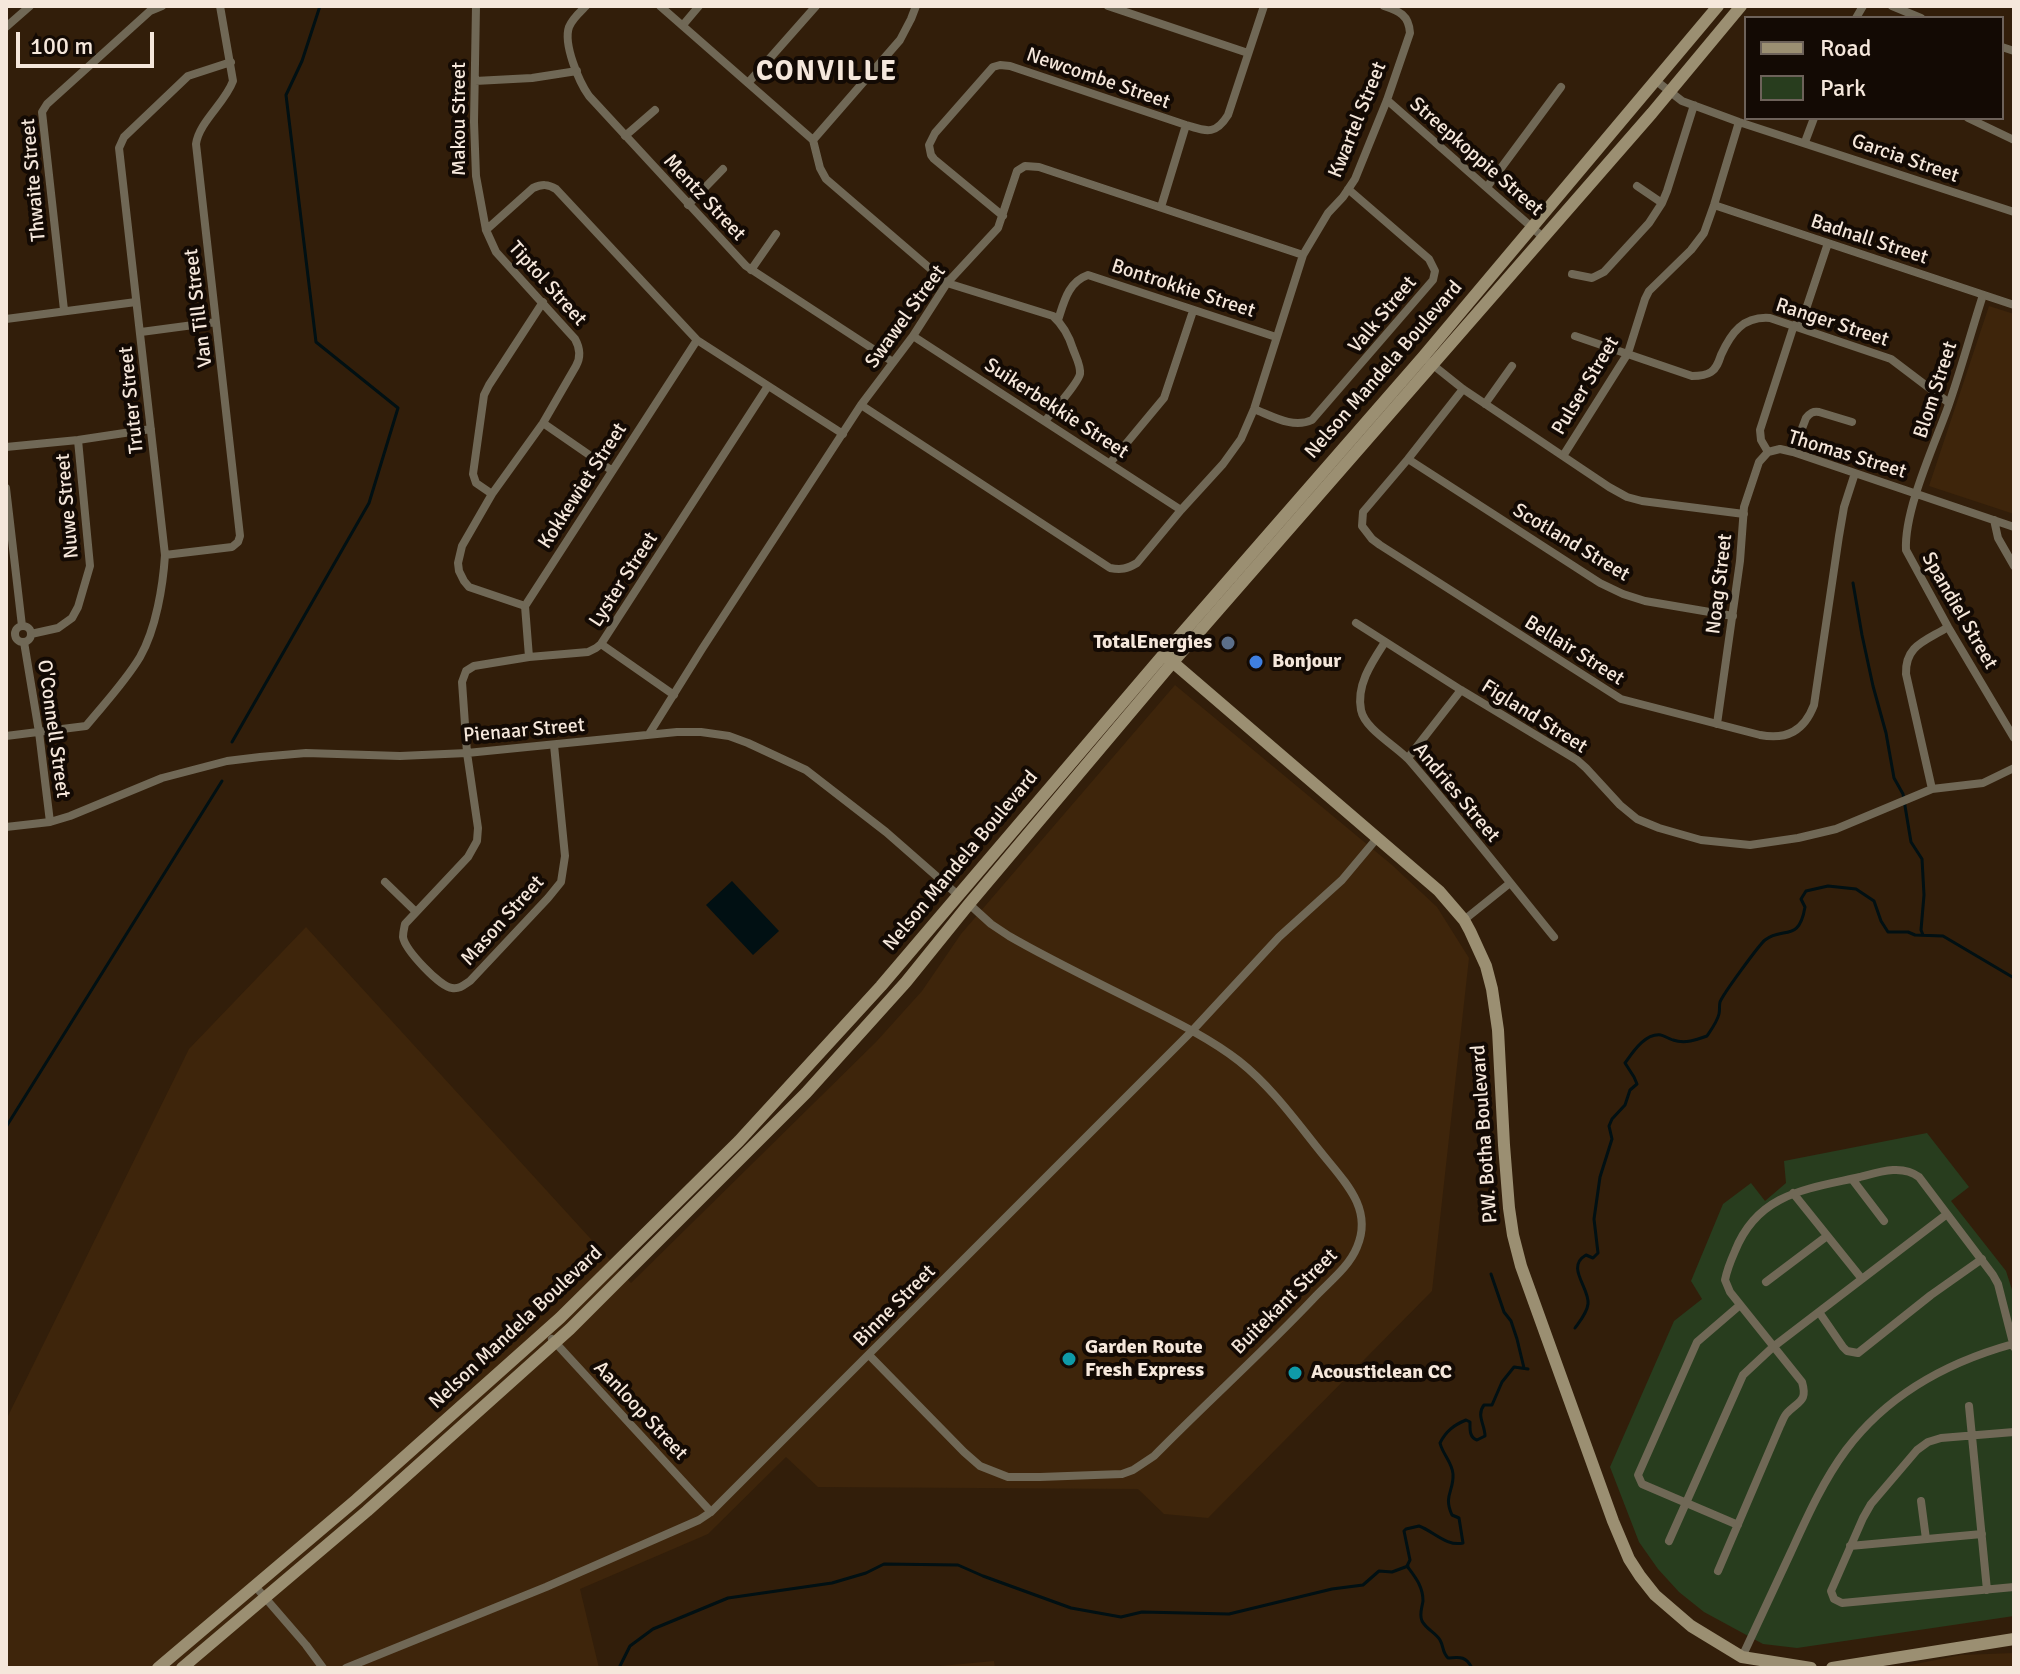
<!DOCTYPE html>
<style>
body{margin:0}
#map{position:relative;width:2020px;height:1674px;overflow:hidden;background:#321e0a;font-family:Signika,sans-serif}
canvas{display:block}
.frame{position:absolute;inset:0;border:8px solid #f5e7db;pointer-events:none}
.legend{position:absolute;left:1744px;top:16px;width:260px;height:104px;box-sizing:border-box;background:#130a04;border:2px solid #6d625a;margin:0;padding:10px 14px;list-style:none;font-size:24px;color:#f5e7db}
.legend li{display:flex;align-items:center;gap:16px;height:40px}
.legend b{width:40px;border:2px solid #6d625a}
.scale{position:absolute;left:16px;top:32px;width:138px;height:36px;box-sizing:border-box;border:4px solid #f5e7db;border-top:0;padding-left:10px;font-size:24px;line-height:28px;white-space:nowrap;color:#f5e7db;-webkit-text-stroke:6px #130a04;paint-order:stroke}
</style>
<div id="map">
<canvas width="2020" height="1674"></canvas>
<div class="frame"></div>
<ul class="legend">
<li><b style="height:10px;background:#9b8f72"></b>Road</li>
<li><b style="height:22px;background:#283d1e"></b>Park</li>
</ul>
<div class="scale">100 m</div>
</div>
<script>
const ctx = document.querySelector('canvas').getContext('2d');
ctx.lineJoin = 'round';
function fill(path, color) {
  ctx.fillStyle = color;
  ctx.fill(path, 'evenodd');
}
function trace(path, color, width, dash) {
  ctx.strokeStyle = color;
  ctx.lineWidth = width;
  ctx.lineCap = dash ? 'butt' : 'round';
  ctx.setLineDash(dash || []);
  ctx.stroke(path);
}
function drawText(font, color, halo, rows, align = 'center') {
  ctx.font = font + ' Signika,sans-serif';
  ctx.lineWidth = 8;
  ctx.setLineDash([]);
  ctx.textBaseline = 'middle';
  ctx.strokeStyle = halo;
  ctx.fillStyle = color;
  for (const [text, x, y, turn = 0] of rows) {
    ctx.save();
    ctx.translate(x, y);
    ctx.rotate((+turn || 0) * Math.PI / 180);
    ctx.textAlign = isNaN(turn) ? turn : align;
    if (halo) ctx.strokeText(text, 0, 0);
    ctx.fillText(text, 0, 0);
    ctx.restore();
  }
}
const built = new Path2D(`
 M 1989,306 L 2014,314 L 2014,514 L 1929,486 Z
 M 1175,685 L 1392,865 L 1437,907 L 1469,958 L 1432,1291 L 1208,1518 L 1164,1514 L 1138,1489 L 818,1487 L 786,1457 L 708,1534 L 580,1589 L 599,1668 L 6,1668 L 6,1420 L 189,1049 L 306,927 L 631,1283 L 876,1042 L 922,991 L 961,934 Z
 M 2014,1653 L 2014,1668 L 1895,1668 L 1961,1655 Z
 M 994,1661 L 995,1668 L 919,1668 Z`);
const green = new Path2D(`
 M 1927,1133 L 1969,1187 L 1951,1201 L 2006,1271 L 2014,1296 L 2014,1616 L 1797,1648 L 1763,1644 L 1704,1612 L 1679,1592 L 1658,1569 L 1639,1542 L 1610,1467 L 1674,1321 L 1702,1299 L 1691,1281 L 1723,1204 L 1751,1183 L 1765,1201 L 1786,1183 L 1784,1161 Z`);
const water = new Path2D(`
 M 732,881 L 779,931 L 753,955 L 706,905 Z`);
const stream = new Path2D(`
 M 1853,583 L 1862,635 L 1873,686 L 1886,733 L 1894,778 L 1903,794 L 1911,842 L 1922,859 L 1924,895 L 1921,930 L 1923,935
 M 232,742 L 369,503 L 398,408 L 316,342 L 286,95 L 302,61 L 320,6
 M 6,1127 L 222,781
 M 1491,1274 L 1504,1312 L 1511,1321 L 1517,1339 L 1524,1368
 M 1575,1328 C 1580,1321 1587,1313 1588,1304 C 1590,1288 1565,1267 1586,1255 L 1593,1258 L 1598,1253 L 1594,1219 L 1600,1177 L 1612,1139 L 1609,1126 L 1612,1119 L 1625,1105 L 1630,1090 L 1637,1084 L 1634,1077 L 1625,1063 C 1633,1052 1645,1033 1661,1035 C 1662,1035 1672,1040 1673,1040 C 1685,1044 1696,1040 1707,1036 C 1711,1030 1717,1022 1719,1014 C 1720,1010 1719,1006 1720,1002 C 1723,994 1759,945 1765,940 C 1783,926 1799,943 1805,907 L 1801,899 L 1806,891 L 1828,886 L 1856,889 L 1874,901 L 1881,921 L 1888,932 L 1908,932 L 1915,935 L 1943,936 L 2014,978
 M 619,1668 L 630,1646 L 653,1629 L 728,1598 L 832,1583 L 866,1573 L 884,1564 L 958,1565 L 983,1576 L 1071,1608 L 1121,1617 L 1142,1612 L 1229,1614 L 1332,1589 L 1363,1585 L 1379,1571 L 1392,1572 L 1408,1566
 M 1472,1668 C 1466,1656 1460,1657 1448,1658 C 1442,1652 1444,1647 1440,1640 C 1436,1633 1426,1629 1422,1621 C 1419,1614 1422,1608 1423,1601 C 1423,1586 1415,1577 1407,1566 L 1410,1560 L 1404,1531 L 1406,1529 L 1419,1526 C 1433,1531 1447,1547 1463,1543 L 1459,1518 L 1452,1515 C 1443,1495 1454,1492 1453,1474 C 1452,1462 1443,1455 1440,1443 C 1446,1431 1454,1425 1466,1420 L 1470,1422 C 1470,1429 1469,1437 1477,1440 L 1485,1436 C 1485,1425 1476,1415 1484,1405 L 1492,1405 L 1502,1382 L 1514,1367 L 1528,1369`);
const street = new Path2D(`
 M 476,6 L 474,122 L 476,176 L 486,230 L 496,252 L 575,339 C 580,348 581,357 576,366 L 543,423 L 492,494 L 462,546 L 458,563 L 459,571 L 464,581 L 469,587 L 525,606
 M 586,6 C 580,12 572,19 569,27 C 563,44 579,82 589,96 L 746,266 L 893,362
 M 660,6 L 813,140 L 820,168 L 826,179 L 947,283 L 1053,316 C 1064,326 1069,336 1073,349 C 1076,357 1081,366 1080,374 C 1078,384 1052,412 1045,421
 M 1108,6 L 1248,53
 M 1892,6 L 1921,18
 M 1856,18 L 1863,6
 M 683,25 L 699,6
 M 6,27 L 30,6
 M 2002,47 L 2014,51
 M 1655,80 L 1682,101 L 1739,122 L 2014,212
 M 475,81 L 532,78 L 577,71
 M 748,83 L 816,6
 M 1387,100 L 1544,238
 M 1968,118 L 2014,140
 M 625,136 L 655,110
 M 813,140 L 900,40 L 911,19 L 916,6
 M 1805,142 L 1814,118
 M 1637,186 L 1662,203
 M 1487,187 L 1561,87
 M 688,205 L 723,169
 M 1714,205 L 2014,305
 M 1161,207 L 1186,125
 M 1003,216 L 934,159 L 931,155 L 929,145 L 935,133 L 993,67 L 1000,65 L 1010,66 L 1186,125 C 1206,131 1215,136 1228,115 L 1264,6
 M 486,230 L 533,188 C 542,184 548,184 556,189 L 697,340 L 843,434
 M 751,270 L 776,234
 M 1572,274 L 1592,278 L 1604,272 L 1649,223 L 1662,203 L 1667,191 L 1694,105
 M 1983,295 C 1971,332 1961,370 1948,407 C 1934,446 1904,510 1906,550 L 1948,627 L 2014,738
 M 64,310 L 42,112 L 47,104 L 150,11 L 162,6
 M 6,319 L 136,302
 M 1058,320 C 1064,302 1068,282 1088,275 L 1276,337
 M 1800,327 L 1828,243
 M 141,332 L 216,322
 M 913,336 L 1181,510
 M 1575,336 L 1692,376 C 1698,376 1705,376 1711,372 C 1717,368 1719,361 1721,355 C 1731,333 1743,316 1770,318 L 1891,359 L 1949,403
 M 1423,357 L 1463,389 L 1609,487 L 1627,497 L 1642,501 L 1744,514
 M 1463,389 L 1408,459 L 1363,512 L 1362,526 L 1372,539 L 1380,545 L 1621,699 L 1760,735 C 1787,740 1804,731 1814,705 L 1839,536 L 1844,507 L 1855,473
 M 1485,404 L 1512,366
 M 861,405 L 1110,568 C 1121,570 1127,569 1137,563 L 1181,510 L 1223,464 L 1241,439 L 1254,409 L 1303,255 L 1328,213 L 1343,197 L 1355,179 L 1387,100 L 1410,33 C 1409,15 1399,11 1384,6
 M 1254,409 C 1272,416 1293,429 1312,420 L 1433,280 L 1435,271 L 1429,259 L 1348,189
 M 543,423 L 611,470
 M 6,447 L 78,440 L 151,429
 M 1768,452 L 1780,449 L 1793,452 L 2014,527
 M 1768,452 L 1761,440 L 1760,430 L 1794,325
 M 1793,452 L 1806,418 C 1810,413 1813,411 1819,412 L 1852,422
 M 1563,456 L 1628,353 L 1645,299 L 1649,291 L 1691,250 L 1704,233 L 1714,205 L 1739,122
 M 1408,459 L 1600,583 L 1623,594 L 1645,601 L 1733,616
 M 1110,463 L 1164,398 L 1193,311
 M 6,488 L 22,626
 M 492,494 L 476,483 L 473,474 L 484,395 L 489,385 L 543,302
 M 1994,520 L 1998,538 L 2014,566
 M 165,555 L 232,547 L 238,542 L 240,536 L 196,144 C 199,122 225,103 233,81 L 220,6
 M 1356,623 L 1461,690 L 1577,760 L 1586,768 L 1620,805 L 1637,819 L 1659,828 L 1701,840 L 1750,845 L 1798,838 L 1836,829 L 1932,789 L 1983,783 L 2014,768
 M15 634a8 8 0 1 1 16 0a8 8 0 1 1-16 0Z
 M 31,634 L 58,628 L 72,618 L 78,607 L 90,566 L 78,440
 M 24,642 L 39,732 L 50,822
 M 1385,642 C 1372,662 1356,685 1361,710 C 1365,730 1397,746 1411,762 C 1460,819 1507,879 1554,937
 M 601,644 L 674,695
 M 529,657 L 525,606 L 697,340
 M 1717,724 L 1740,561 L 1744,507 L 1759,462 L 1768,452
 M 649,734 L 702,649 L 861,405 L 913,336 L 947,283 L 998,228 L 1017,171 L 1025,166 L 1039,167 L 1303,255
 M 6,736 L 86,726 C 104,704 125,682 140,657 C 156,629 163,586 165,555 L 119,148 L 124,137 L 188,76 L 231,62
 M 554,745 L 565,856 L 561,882 L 548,898 L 470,981 C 464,985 460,989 452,988 C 440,987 405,950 403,937 C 403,932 404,929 405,924 L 468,857 L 477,841 L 478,828 L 467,753 L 462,682 L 466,671 L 474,666 L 529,657 L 588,652 L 596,648 L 601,644 L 768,386
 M 1408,758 L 1461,690
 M 1932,789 L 1906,674 C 1905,645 1926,641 1948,627
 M 6,827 L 50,822 L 70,816 L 162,778 L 227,761 L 260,757 L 306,753 L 400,756 L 467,753 L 677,732 L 701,732 L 729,736 L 748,743 L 806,770 L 886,832 L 958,895
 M 385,882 L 416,912
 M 1464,920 L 1510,883
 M 1852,1179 L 1884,1221
 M 1793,1193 L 1862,1279
 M 1766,1282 L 1827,1236
 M 1819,1312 L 1843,1347 L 1847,1351 L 1858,1353 L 1931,1295 L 1982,1259
 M 552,1339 L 711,1512
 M 869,1355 L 964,1452 L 980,1466 L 1008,1477 L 1040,1477 L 1122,1474 L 1133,1470 L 1154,1456 C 1207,1402 1263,1352 1314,1298 C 1329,1282 1349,1267 1357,1247 C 1373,1210 1346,1183 1324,1156 C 1298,1124 1272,1087 1239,1061 C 1212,1040 1180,1024 1150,1009 C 1103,985 1054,962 1009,936 L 991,924 L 969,904
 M 1969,1406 L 1987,1590
 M 2014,1432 L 1941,1438 L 1928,1442 L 1917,1450 L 1871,1504 L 1863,1518 L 1831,1591 L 1834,1599 L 1842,1603 L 2014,1587
 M 1921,1501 L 1926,1539
 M 1738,1525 L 1649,1487 L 1642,1484 L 1638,1475 L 1697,1342 L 1740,1305
 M 1669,1541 L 1743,1375 L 1773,1347 L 1947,1214
 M 1850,1546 L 1982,1534
 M 1718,1571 L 1780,1426 C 1782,1422 1784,1416 1787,1413 C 1798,1401 1808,1402 1802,1382 L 1730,1292 L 1725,1280 C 1727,1270 1731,1260 1735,1251 C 1758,1193 1807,1189 1860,1177 C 1879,1172 1902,1164 1919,1177 L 1993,1275 L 1998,1284 L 2014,1347
 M 255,1586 L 306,1645 L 323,1668
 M 1742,1657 C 1758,1622 1775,1587 1791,1552 C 1807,1517 1823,1481 1846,1450 C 1888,1394 1948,1362 2013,1344
 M 346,1668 L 546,1587 L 699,1520 L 711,1512 L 1192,1031 L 1279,937 L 1342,880 L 1378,837`);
const secondary = new Path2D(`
 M 1169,659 L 1439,891 L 1464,920 L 1470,931 L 1486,966 L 1492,989 L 1498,1030 L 1504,1145 L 1509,1208 L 1513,1235 L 1521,1266 L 1613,1521 L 1629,1559 L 1640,1576 L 1655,1595 L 1691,1626 L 1742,1657 L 1811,1668
 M 158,1668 L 356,1500 L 560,1318 L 739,1141 L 881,986 L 1164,654 L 1423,357 L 1718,6
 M 182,1668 L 367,1511 L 570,1329 L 806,1093 L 906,982 L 969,904 L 1173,662 L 1652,113 L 1741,6
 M 1832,1668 L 2014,1639`);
const markers = [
 [1228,643,8,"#5c6f8a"],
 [1256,662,8,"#3f7fe0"],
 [1069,1359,8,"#0f9aa8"],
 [1295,1373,8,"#0f9aa8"]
];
const streetNames = [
 ["Newcombe Street",1098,79,19],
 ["Makou Street",460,119,-90],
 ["Kwartel Street",1358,120,-68],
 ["Streepkoppie Street",1476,157,41],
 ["Garcia Street",1905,159,19],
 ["Thwaite Street",34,180,-95],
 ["Mentz Street",704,198,47],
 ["Badnall Street",1869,240,18],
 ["Tiptol Street",547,284,48],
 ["Bontrokkie Street",1183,289,18],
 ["Van Till Street",199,308,-97],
 ["Valk Street",1383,315,-50],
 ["Swawel Street",906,317,-54],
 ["Ranger Street",1832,323,18],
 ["Nelson Mandela Boulevard",1384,370,-49],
 ["Pulser Street",1586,386,-59],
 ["Blom Street",1936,390,-72],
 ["Truter Street",132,400,-96],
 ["Suikerbekkie Street",1056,409,33],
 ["Thomas Street",1847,455,17],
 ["Kokkewiet Street",583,486,-57],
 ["Nuwe Street",68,506,-95],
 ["Scotland Street",1571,543,31],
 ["Lyster Street",624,580,-57],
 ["Noag Street",1720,584,-83],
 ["Spandiel Street",1959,611,60],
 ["Bellair Street",1574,651,32],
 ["Figland Street",1534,717,32],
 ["O'Connell Street",53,729,82],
 ["Pienaar Street",524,731,-5],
 ["Andries Street",1456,793,50],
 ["Nelson Mandela Boulevard",961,861,-50],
 ["Mason Street",503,921,-48],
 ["P.W. Botha Boulevard",1485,1134,-94],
 ["Buitekant Street",1285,1302,-45],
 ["Binne Street",895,1306,-45],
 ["Nelson Mandela Boulevard",516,1328,-43],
 ["Aanloop Street",640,1411,47]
];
const poiNames = [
 ["TotalEnergies",1212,643,"right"],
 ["Bonjour",1272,662],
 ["Garden Route",1085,1348],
 ["Fresh Express",1085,1371],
 ["Acousticlean CC",1311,1373]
];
const districtNames = [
 ["CONVILLE",827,73]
];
fill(built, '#3e250b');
fill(green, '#283d1e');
fill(water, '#011013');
trace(stream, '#011013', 3);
trace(street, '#706856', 8);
trace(secondary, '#9b8f72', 12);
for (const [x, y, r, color] of markers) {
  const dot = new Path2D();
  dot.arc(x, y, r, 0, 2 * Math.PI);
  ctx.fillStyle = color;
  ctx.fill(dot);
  trace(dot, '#130a04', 3);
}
drawText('20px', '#f5e7db', '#130a04', streetNames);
drawText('bold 20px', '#f5e7db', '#130a04', poiNames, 'left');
ctx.letterSpacing = '2px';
drawText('bold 28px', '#f5e7db', '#130a04', districtNames);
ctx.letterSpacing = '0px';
</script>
